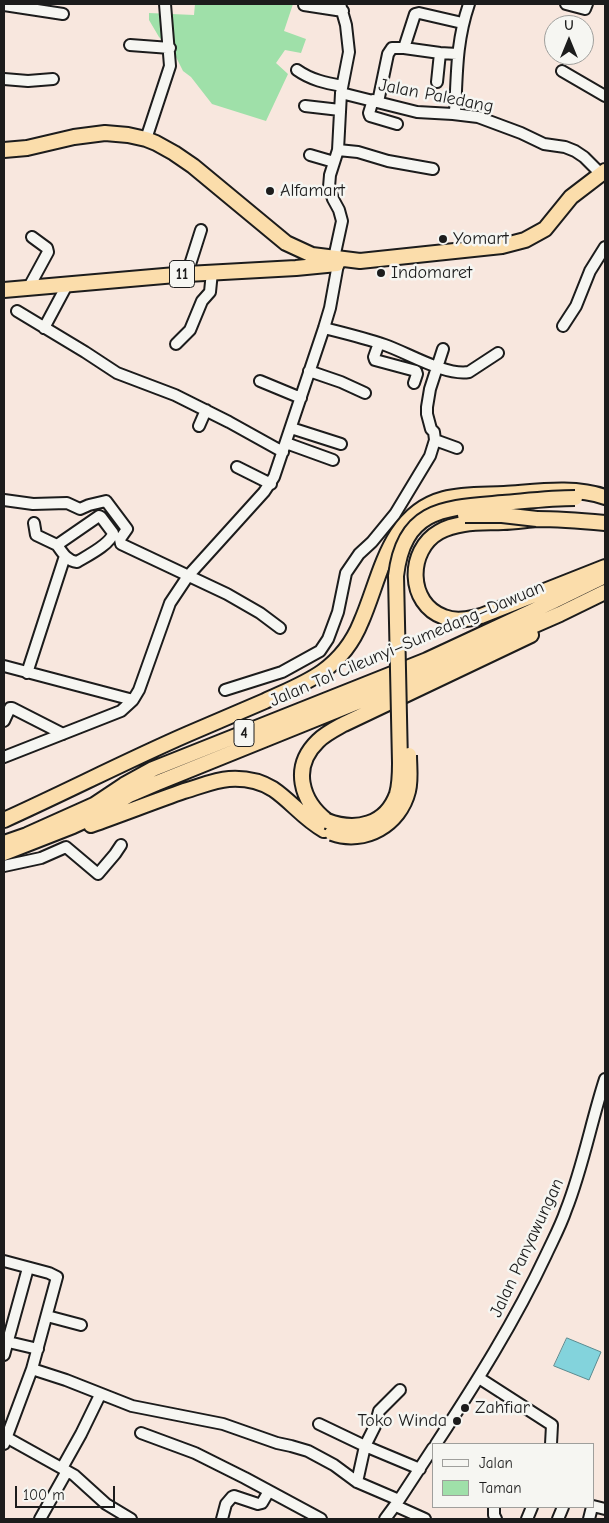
<!DOCTYPE html>
<meta charset="utf-8">
<style>
body{margin:0}
#map{position:relative;width:609px;height:1523px;overflow:hidden;background:#f8e7de;font-family:"Comic Neue",sans-serif}
canvas{display:block}
.frame{position:absolute;inset:0;border:5px solid #1c1c1c;pointer-events:none}
.legend{position:absolute;left:432px;top:1443px;width:162px;height:65px;box-sizing:border-box;background:#f6f6f2;border:1px solid #9f9f9c;margin:0;padding:6px 9px;list-style:none;font-size:15px;color:#1c1c1c}
.legend li{display:flex;align-items:center;gap:10px;height:25px}
.legend b{width:25px;border:1px solid #9f9f9c}
.north{position:absolute;left:544px;top:15px;width:50px;height:50px;box-sizing:border-box;background:#f6f6f2;border:1px solid #9f9f9c;border-radius:50%;rotate:0deg;font-size:14px;font-weight:700;line-height:20px;text-align:center;color:#1c1c1c}
.north::after{content:'';display:block;margin:auto;width:18px;height:22px;background:#1c1c1c;clip-path:polygon(50% 0,100% 100%,50% 72%,0 100%)}
.scale{position:absolute;left:15px;top:1486px;width:100px;height:22px;box-sizing:border-box;border:2px solid #1c1c1c;border-top:0;padding-left:6px;font-size:15px;line-height:18px;white-space:nowrap;color:#1c1c1c;-webkit-text-stroke:4px #f6f6f2;paint-order:stroke}
</style>
<div id="map">
<canvas width="609" height="1523"></canvas>
<div class="frame"></div>
<ul class="legend">
<li><b style="height:6px;background:#f6f6f2"></b>Jalan</li>
<li><b style="height:14px;background:#9fe0a9"></b>Taman</li>
</ul>
<div class="north">U</div>
<div class="scale">100 m</div>
</div>
<script>
const ctx = document.querySelector('canvas').getContext('2d');
ctx.lineJoin = 'round';
function fill(path, color) {
  ctx.fillStyle = color;
  ctx.fill(path, 'evenodd');
}
function trace(path, color, width, dash) {
  ctx.strokeStyle = color;
  ctx.lineWidth = width;
  ctx.lineCap = dash ? 'butt' : 'round';
  ctx.setLineDash(dash || []);
  ctx.stroke(path);
}
function drawText(font, color, halo, rows, align = 'center') {
  ctx.font = font + ' "Comic Neue",sans-serif';
  ctx.lineWidth = 5;
  ctx.setLineDash([]);
  ctx.textBaseline = 'middle';
  ctx.strokeStyle = halo;
  ctx.fillStyle = color;
  for (const [text, x, y, turn = 0] of rows) {
    ctx.save();
    ctx.translate(x, y);
    ctx.rotate((+turn || 0) * Math.PI / 180);
    ctx.textAlign = isNaN(turn) ? turn : align;
    if (halo) ctx.strokeText(text, 0, 0);
    ctx.fillText(text, 0, 0);
    ctx.restore();
  }
}
const green = new Path2D(`
 M 195,4 L 293,4 L 284,31 L 306,39 L 301,53 L 285,50 L 276,63 L 288,74 L 266,121 L 212,104 L 191,77 L 183,71 L 173,51 L 159,37 L 149,20 L 149,13 L 194,15 Z`);
const water = new Path2D(`
 M 567,1338 L 601,1352 L 589,1380 L 554,1366 Z`);
const minor = new Path2D(`
 M 566,4 L 585,9 L 587,4
 M 4,5 L 63,14
 M 304,5 L 343,11
 M 130,45 L 170,48
 M 404,48 L 440,53 L 457,54
 M 297,70 C 311,80 326,83 342,86
 M 562,71 L 605,96
 M 4,79 L 28,81 L 53,79
 M 437,82 L 440,53
 M 341,93 L 417,112 L 453,114 L 478,117 L 521,133 L 544,144 L 565,147 L 575,151 L 584,157 L 601,174
 M 373,100 L 369,113 L 370,116 L 397,124
 M 378,102 L 388,54 L 392,48 L 404,48 L 415,14 L 419,13 L 458,22
 M 305,106 L 340,110
 M 455,114 C 457,75 456,42 469,4
 M 146,139 L 170,66 L 165,4
 M 338,150 L 358,152 L 388,161 L 433,169
 M 310,155 L 334,162
 M 334,258 L 342,221 L 339,210 L 333,199 L 329,187 L 330,175 L 338,150 L 341,93 L 349,52 L 346,25 L 340,4
 M 187,274 L 201,230
 M 29,287 L 48,252 L 47,248 L 32,237
 M 17,311 L 85,352 L 117,373 L 175,395 L 229,422 L 283,452
 M 563,326 L 576,306 L 590,271 L 605,247
 M 44,328 L 67,285
 M 324,328 C 344,333 365,338 385,345 C 408,353 445,376 469,372 L 498,353
 M 379,343 L 374,357 L 375,360 L 416,371 L 417,374 L 414,383
 M 176,344 L 190,330 L 202,301 L 210,292 L 212,272
 M 443,349 L 430,389 L 427,407 L 427,414 L 431,429 L 434,432 L 435,440 L 457,448
 M 309,371 L 341,382 L 365,393
 M 260,381 L 301,398
 M 199,426 L 206,410
 M 291,428 L 341,444
 M 286,443 L 333,460
 M 237,467 L 271,484
 M 4,500 L 33,504 L 67,503 L 80,509 L 89,505 L 106,501 L 127,529 L 120,539 L 121,544 L 227,594 L 260,613 L 280,628
 M 99,516 L 101,517 L 113,533 C 111,544 87,556 77,562 C 67,561 62,552 57,545 Z
 M 34,523 L 36,535 L 57,545
 M 4,666 L 133,700
 M 27,673 L 65,556
 M 225,690 L 282,672 L 320,651 L 328,639 L 338,612 L 346,573 L 359,554 L 372,542 L 395,514 L 430,456 L 435,440
 M 4,721 L 10,708 L 12,708 L 63,734
 M 4,757 L 121,711 L 133,700 L 139,690 L 170,603 L 188,576 L 264,492 L 274,477 L 324,328 L 330,308 L 338,264
 M 4,866 L 41,858 L 66,847 L 98,874 L 115,854 L 121,845
 M 4,1261 L 49,1273 L 57,1277 L 32,1369
 M 47,1316 L 81,1325
 M 4,1341 L 38,1349
 M 4,1355 L 28,1268
 M 479,1378 L 552,1425 L 551,1444
 M 319,1424 L 365,1446 L 420,1469
 M 141,1433 L 195,1453 L 245,1478 L 321,1519
 M 4,1436 L 74,1475 L 106,1504 L 131,1519
 M 4,1444 L 32,1369 L 66,1380 L 132,1406 L 223,1424 L 277,1443 L 291,1446 L 308,1451 L 334,1465 L 357,1482 L 399,1500
 M 436,1444 C 476,1383 515,1321 546,1255 C 553,1240 561,1225 566,1210 C 583,1167 591,1122 605,1079
 M 62,1468 L 81,1434 L 100,1395
 M 357,1482 L 365,1446 L 375,1426 L 379,1411 L 400,1390
 M 396,1506 L 425,1519
 M 593,1506 L 605,1509
 M 494,1507 L 494,1515 L 496,1519
 M 40,1519 L 67,1471
 M 222,1519 L 226,1504 L 232,1497 L 234,1496 L 258,1504 L 262,1503 L 269,1491
 M 385,1519 L 399,1500 L 433,1448
 M 527,1519 L 532,1507
 M 558,1519 L 563,1507
 M 589,1519 L 592,1507`);
const highway = new Path2D(`
 M 4,150 L 27,148 L 74,137 L 105,133 L 128,135 L 146,139 L 156,143 L 174,153 L 193,166 L 286,243 L 312,255 L 360,261 L 502,246 L 525,240 L 545,229 L 571,197 L 605,171
 M 4,290 L 187,274 L 296,268 L 337,264
 M 605,567 L 481,616 C 469,619 456,622 444,617 C 407,604 407,550 439,532 C 458,521 482,523 503,522 C 514,522 525,520 537,519 C 559,519 583,521 605,523
 M 4,820 C 66,792 126,761 188,734 C 214,723 239,712 265,701 C 284,692 305,684 322,672 C 340,659 353,642 361,622 C 381,577 388,514 444,499 C 463,494 484,495 504,494 C 536,492 574,486 605,497
 M 327,821 C 301,801 291,767 318,741 C 325,734 335,729 344,724 L 531,635
 M 91,825 C 122,814 153,802 184,791 C 199,787 214,780 229,779 C 244,778 260,781 273,789 C 291,801 304,819 324,830
 M 4,843 L 27,835 L 94,805 L 124,785 L 153,769 L 427,660 L 554,601 L 605,576
 M 4,853 L 73,826 L 97,815 L 129,795 L 157,783 L 370,697 L 560,614 L 605,592`);
const highwayBridge = new Path2D(`
 M 465,515 L 502,515 L 537,519
 M 327,821 C 356,832 386,825 397,794 C 400,784 400,773 400,763 L 396,576 C 404,507 446,508 503,503 C 527,501 551,498 575,498
 M 332,833 C 365,845 400,824 408,791 C 411,779 409,767 409,755`);
const markers = [
 [270,191,5,"#1c1c1c"],
 [443,239,5,"#1c1c1c"],
 [381,273,5,"#1c1c1c"],
 [465,1408,5,"#1c1c1c"],
 [457,1421,5,"#1c1c1c"]
];
const shields = [
 [182,274,25],
 [244,733,20]
];
const shieldNames = [
 ["11",182,274],
 ["4",244,733]
];
const streetNames = [
 ["Jalan Paledang",436,96,11],
 ["Jalan Tol Cileunyi–Sumedang–Dawuan",407,644,-23],
 ["Jalan Panyawungan",527,1248,-65]
];
const poiNames = [
 ["Alfamart",280,191],
 ["Yomart",453,239],
 ["Indomaret",391,273],
 ["Zahfiar",475,1408],
 ["Toko Winda",447,1421,"right"]
];
fill(green, '#9fe0a9');
fill(water, '#83d3dc');
trace(water, '#5a8a8f', 1);
trace(minor, '#1c1c1c', 14);
trace(highway, '#1c1c1c', 18);
trace(minor, '#f6f6f2', 10);
trace(highway, '#fbddab', 14);
trace(highwayBridge, '#1c1c1c', 18, []);
trace(highwayBridge, '#fbddab', 14);
for (const [x, y, r, color] of markers) {
  const dot = new Path2D();
  dot.arc(x, y, r, 0, 2 * Math.PI);
  ctx.fillStyle = color;
  ctx.fill(dot);
  trace(dot, '#f6f6f2', 2);
}
for (const [x, y, w] of shields) {
  const box = new Path2D();
  box.roundRect(x - w / 2, y - 13.5, w, 27, 4);
  ctx.fillStyle = '#f6f6f2';
  ctx.fill(box);
  trace(box, '#1c1c1c', 1);
}
drawText('bold 16px', '#1c1c1c', null, shieldNames);
drawText('18px', '#1c1c1c', '#f6f6f2', streetNames);
drawText('18px', '#1c1c1c', '#f6f6f2', poiNames, 'left');
</script>
